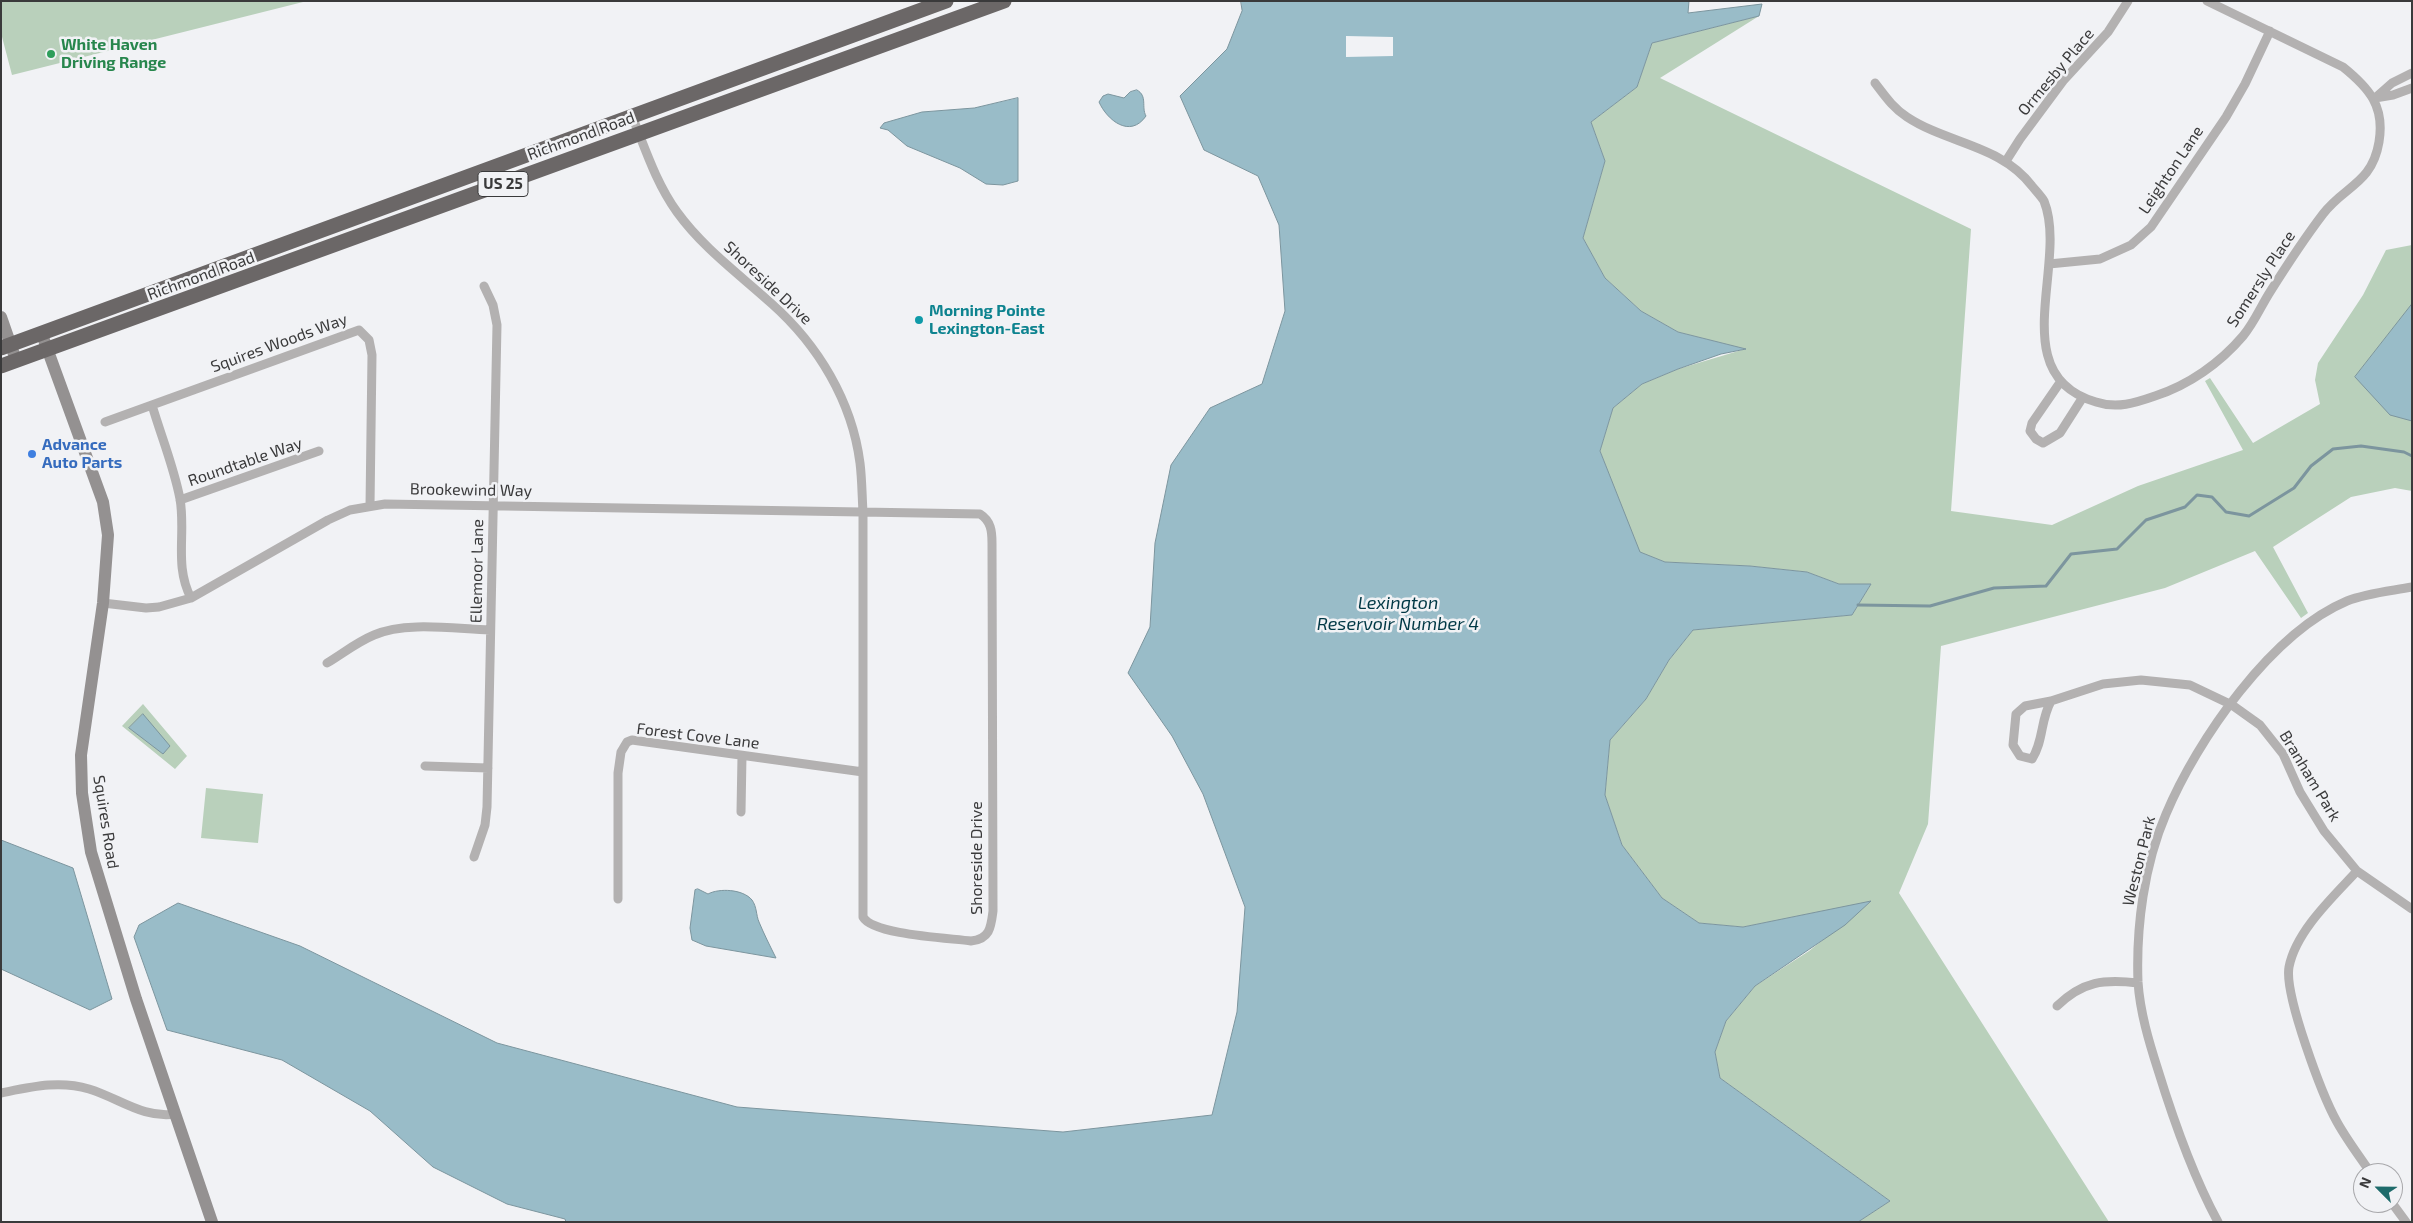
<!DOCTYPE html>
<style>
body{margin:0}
#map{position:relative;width:2413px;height:1223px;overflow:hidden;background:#f1f2f5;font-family:"Exo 2",sans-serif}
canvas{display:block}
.frame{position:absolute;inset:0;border:2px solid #3a3a3b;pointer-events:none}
.north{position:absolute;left:2353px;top:1163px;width:50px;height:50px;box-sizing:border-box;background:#f1f2f5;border:1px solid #a8a8ab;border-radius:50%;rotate:293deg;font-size:14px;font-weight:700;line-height:20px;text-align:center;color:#3a3a3b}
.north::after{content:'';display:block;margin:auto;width:18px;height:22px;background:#1e6b6b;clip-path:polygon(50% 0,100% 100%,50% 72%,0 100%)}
</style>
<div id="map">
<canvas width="2413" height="1223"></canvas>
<div class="frame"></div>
<div class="north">N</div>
</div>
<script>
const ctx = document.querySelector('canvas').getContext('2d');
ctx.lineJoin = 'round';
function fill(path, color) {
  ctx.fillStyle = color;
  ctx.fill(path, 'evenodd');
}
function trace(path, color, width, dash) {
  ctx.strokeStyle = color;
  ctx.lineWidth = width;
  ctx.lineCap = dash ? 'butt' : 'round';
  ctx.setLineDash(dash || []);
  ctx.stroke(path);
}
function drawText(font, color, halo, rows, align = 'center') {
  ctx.font = font + ' "Exo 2",sans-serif';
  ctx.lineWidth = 5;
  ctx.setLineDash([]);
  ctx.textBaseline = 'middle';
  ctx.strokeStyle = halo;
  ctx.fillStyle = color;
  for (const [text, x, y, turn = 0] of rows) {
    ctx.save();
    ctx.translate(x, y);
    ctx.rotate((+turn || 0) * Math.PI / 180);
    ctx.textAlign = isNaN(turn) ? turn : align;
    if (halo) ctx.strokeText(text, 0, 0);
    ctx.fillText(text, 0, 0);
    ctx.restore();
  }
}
const green = new Path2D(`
 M 1,1 L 307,1 L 12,75 L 1,33 Z
 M 1759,16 L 1660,78 L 1971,229 L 1951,511 L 2052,525 L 2138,486 L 2243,450 L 2205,381 L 2210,378 L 2253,443 L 2320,404 L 2315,380 L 2318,363 L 2363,295 L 2386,250 L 2412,245 L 2412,491 L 2395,488 L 2351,497 L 2273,547 L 2308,613 L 2301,618 L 2255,551 L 2165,588 L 1941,646 L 1928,824 L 1899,893 L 2109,1222 L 1858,1222 L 1890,1201 L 1720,1078 L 1715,1052 L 1726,1021 L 1755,986 L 1809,951 L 1870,902 L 1743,927 L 1699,923 L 1662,898 L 1622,845 L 1605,795 L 1610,740 L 1646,699 L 1669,660 L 1693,630 L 1852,615 L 1871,584 L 1839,584 L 1807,572 L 1750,566 L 1665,562 L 1639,552 L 1600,451 L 1613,408 L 1642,384 L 1678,369 L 1745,349 L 1678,332 L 1641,311 L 1605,278 L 1583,238 L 1605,161 L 1591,122 L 1637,87 L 1652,43 Z
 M 143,704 L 187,756 L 175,769 L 122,726 Z
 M 206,788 L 263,794 L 258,843 L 201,838 Z`);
const water = new Path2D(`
 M 1241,1 L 1689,1 L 1688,13 L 1762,4 L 1759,16 L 1652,43 L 1637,87 L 1591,122 L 1605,161 L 1583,238 L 1605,278 L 1641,311 L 1678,332 L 1746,349 L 1721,354 L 1678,369 L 1642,384 L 1613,408 L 1600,451 L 1640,552 L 1665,562 L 1750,566 L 1807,572 L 1839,584 L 1871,584 L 1852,615 L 1693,630 L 1669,660 L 1646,699 L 1610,740 L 1605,795 L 1622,845 L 1662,898 L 1699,923 L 1743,927 L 1871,901 L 1845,925 L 1755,986 L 1726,1021 L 1715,1052 L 1720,1078 L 1890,1201 L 1858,1222 L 566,1222 L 565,1219 L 507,1204 L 433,1167 L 370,1111 L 282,1060 L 167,1030 L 134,937 L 139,925 L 178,903 L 300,946 L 497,1043 L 737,1107 L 1063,1132 L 1212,1115 L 1237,1012 L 1245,907 L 1203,794 L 1172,736 L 1128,673 L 1150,627 L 1155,543 L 1171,465 L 1210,408 L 1262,384 L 1285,311 L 1279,225 L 1258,176 L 1204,150 L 1180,96 L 1227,49 L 1242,11 Z
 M 1137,90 C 1148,96 1141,107 1146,116 C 1130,139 1107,120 1099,102 L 1103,96 L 1108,94 L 1124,98 L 1130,92 Z
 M 1018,98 L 1018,181 L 1003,185 L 986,184 L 960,168 L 907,146 L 888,130 L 880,128 L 884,123 L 922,112 L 974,108 Z
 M 2412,304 L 2412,421 L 2390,415 L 2355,377 Z
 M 143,714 L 170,746 L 163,754 L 129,728 Z
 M 1,840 L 73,868 L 112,999 L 90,1010 L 1,969 Z
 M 698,889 L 708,894 C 719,888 743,889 752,900 C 757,907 756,915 759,922 C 764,934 770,946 776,958 L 706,946 L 692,940 L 690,928 L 695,890 Z`);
const pier = new Path2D(`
 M 1346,36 L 1393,37 L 1393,56 L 1346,57 Z`);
const stream = new Path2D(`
 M 1858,605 L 1930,606 L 1994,588 L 2046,586 L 2071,554 L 2117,549 L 2146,520 L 2185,507 L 2197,495 L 2212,497 L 2226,512 L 2249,516 L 2294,488 L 2311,466 L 2333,449 L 2361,446 L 2404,452 L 2412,456`);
const street = new Path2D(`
 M 1875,83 C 1885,96 1893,108 1907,117 C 1948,144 2001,145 2032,186 C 2036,191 2041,196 2044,201 C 2069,263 2003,375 2096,402 C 2117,409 2135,403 2155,396 C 2189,385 2220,363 2243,336 C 2254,323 2261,306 2270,292 C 2287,265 2304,239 2323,214 C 2344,186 2372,184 2379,142 C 2385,106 2369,88 2343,67 L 2207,1
 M 2375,98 L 2392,83 L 2412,73
 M 2375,98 L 2393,95 L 2412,88
 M 2006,161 L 2020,139 L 2063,81 L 2108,32 L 2128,1
 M 2049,264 L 2100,259 L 2131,245 L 2151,227 L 2226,117 L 2245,84 L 2270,31
 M 2061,381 L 2032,423 L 2030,431 L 2036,439 L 2043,443 L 2060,433 L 2083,397
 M 152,405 C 161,436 174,467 180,499 C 186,533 174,566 191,598
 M 105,422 L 359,330 L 369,340 L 372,355 L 370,506
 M 180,500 L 319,451
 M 103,603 L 146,608 L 159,607 L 191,598 L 328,520 L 350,510 L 385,504 L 980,514 C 991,521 992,531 992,543 L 993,911 C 991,927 990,939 971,941 C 950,938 873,935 863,917 L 863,512 C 862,496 862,479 860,463 C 852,401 818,345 772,304 C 739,274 703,248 677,212 C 656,183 645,148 632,116
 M 327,663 C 342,654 357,642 374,635 C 406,621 455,629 490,630
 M 2051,701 C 2040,721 2044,740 2032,759 L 2020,756 L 2013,745 L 2016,714 L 2025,706 L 2051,701 L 2103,684 L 2141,680 L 2190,685 L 2232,705 L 2260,725 L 2283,754 L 2300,792 L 2324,831 L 2357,871 L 2412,909
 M 425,766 L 488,768
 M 741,812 L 742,756
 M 474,857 L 485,825 L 487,807 L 497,325 L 493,305 L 484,286
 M 2357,871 C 2333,897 2296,931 2289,967 C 2284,994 2322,1095 2337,1122 C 2347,1140 2359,1156 2371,1173
 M 618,899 L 618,773 L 621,752 L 627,742 L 632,740 L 863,772
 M 2057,1006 C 2083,981 2104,979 2138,983
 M 1,1093 C 31,1087 59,1080 89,1089 C 119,1098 143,1119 176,1114
 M 2392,1203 L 2406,1222
 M 2218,1222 C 2192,1174 2174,1122 2158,1070 C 2149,1042 2140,1012 2138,982 C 2136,927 2144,865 2166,814 C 2197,740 2271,633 2347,601 C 2367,593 2391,591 2412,587`);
const secondary = new Path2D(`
 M 1,317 L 16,360
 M 44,340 L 103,502 L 108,535 L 103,603 L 81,755 L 82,793 L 91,852 L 136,999 L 212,1222`);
const highway = new Path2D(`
 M 1,348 L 946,1
 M 1,366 L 1004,1`);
const markers = [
 [51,54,5,"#2e9e5b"],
 [919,320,5,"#0f9aa8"],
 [32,454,5,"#3f7fe0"]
];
const shields = [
 [503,184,50]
];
const shieldNames = [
 ["US 25",503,184]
];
const leisureNames = [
 ["White Haven",61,45],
 ["Driving Range",61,63]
];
const streetNames = [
 ["Ormesby Place",2056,72,-50],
 ["Richmond Road",581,136,-20],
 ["Leighton Lane",2171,170,-56],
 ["Richmond Road",201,276,-20],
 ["Somersly Place",2261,279,-57],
 ["Shoreside Drive",768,283,43],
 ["Squires Woods Way",279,343,-20],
 ["Roundtable Way",245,462,-19],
 ["Brookewind Way",471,490,1],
 ["Ellemoor Lane",477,571,-89],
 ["Forest Cove Lane",698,736,7],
 ["Branham Park",2310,776,59],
 ["Squires Road",106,822,81],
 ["Shoreside Drive",977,858,-90],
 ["Weston Park",2139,861,-76]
];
const cultureNames = [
 ["Morning Pointe",929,311],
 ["Lexington-East",929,329]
];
const shopNames = [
 ["Advance",42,445],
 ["Auto Parts",42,463]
];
const waterNames = [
 ["Lexington",1398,603],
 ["Reservoir Number 4",1398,624]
];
fill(green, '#b9d0bb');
fill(water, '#99bcc8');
trace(water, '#7c959e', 1);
fill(pier, '#f1f2f5');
trace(stream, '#7c959e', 3);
trace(street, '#b3b1b1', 9);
trace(secondary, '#949191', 12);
trace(highway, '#6b6767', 15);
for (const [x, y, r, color] of markers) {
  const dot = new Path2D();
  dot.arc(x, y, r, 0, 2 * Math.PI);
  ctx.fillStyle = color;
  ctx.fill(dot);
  trace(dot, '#f1f2f5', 2);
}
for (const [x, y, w] of shields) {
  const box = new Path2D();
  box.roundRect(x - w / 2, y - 12.5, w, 25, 4);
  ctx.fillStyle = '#f1f2f5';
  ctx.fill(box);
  trace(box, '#3a3a3b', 1);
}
drawText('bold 15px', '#3a3a3b', null, shieldNames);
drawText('bold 16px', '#27864d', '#f1f2f5', leisureNames, 'left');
drawText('16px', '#3a3a3b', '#f1f2f5', streetNames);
drawText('bold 16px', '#0d838f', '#f1f2f5', cultureNames, 'left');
drawText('bold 16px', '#366cbe', '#f1f2f5', shopNames, 'left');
drawText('italic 18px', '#003845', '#f1f2f5', waterNames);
</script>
